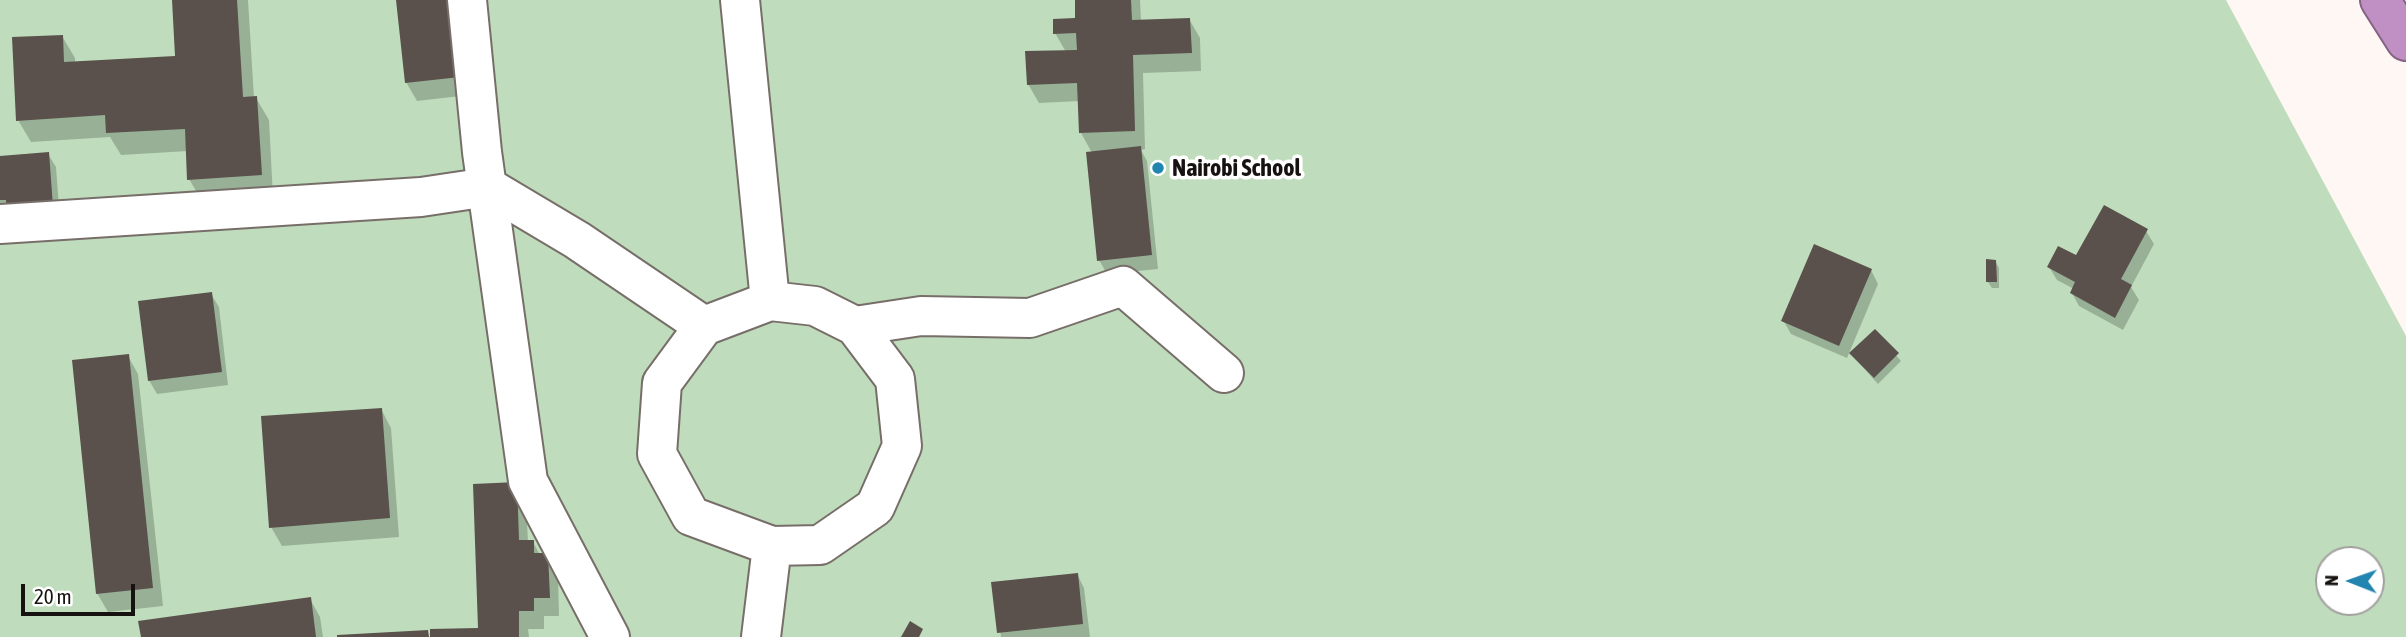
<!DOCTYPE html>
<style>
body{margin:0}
#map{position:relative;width:2406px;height:637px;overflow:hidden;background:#fef7f4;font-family:"Asap Condensed",sans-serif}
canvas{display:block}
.north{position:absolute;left:2315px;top:546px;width:70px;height:70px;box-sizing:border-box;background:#fff;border:2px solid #a2a09f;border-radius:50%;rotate:271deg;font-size:19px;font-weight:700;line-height:28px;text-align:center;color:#161210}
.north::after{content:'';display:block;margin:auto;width:24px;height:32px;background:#2285b0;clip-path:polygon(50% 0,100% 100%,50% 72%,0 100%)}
.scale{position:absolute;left:21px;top:584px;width:114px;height:32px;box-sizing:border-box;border:4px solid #161210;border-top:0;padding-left:9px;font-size:21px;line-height:24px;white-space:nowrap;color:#161210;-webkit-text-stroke:5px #fff;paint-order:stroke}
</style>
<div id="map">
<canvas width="2406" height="637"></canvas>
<div class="north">N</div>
<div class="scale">20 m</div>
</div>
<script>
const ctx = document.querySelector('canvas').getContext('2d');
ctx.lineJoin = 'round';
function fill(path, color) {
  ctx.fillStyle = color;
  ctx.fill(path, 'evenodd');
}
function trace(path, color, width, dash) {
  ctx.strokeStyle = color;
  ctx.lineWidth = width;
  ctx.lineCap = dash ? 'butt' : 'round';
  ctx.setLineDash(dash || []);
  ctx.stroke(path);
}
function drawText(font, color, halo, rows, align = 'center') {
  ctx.font = font + ' "Asap Condensed",sans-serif';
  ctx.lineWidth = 7;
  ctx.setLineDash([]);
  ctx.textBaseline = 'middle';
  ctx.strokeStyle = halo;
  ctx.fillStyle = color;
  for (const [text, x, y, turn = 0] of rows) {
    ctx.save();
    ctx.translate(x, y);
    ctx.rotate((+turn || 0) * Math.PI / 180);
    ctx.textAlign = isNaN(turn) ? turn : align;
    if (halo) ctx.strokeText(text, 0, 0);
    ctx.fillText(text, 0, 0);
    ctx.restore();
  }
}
const green = new Path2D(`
 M 0,0 L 2226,0 L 2406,336 L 2406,637 L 0,637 ZM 2329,560 L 2371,560 L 2371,602 L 2329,602 Z`);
const shadow = new Path2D(`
 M 173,0 L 248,0 L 254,98 L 256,98 L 269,120 L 273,197 L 202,201 L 189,179 L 188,151 L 121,155 L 110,137 L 31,142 L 18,120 L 62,36 L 75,58 L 75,63 L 177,58 Z
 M 398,0 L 478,94 L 417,101 L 406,82 Z
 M 1076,0 L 1140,0 L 1141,21 L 1189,19 L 1200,38 L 1201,71 L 1143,73 L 1145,149 L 1141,150 L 1147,161 L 1158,269 L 1107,274 L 1099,260 L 1092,153 L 1081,133 L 1080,101 L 1039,103 L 1028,84 L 1066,52 L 1055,33 L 1077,20 Z
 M 48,154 L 56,167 L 60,220 L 0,214 L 0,158 Z
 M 2146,231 L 2154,244 L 2131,287 L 2139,300 L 2123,330 L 2079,306 L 2072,293 L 2074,289 L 2057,280 L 2049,267 Z
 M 1995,261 L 1999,268 L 1999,288 L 1992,288 L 1988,282 Z
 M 1871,270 L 1878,284 L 1847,358 L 1791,334 L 1783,320 Z
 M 211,294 L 219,307 L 228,385 L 157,394 L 149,380 Z
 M 1875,331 L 1901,361 L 1878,384 L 1851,354 Z
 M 128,356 L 138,374 L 163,606 L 108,612 L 97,593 Z
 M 381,409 L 391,428 L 399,537 L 282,546 L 271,527 Z
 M 475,486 L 526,503 L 528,542 L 533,542 L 540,555 L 547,554 L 558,573 L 559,616 L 544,616 L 544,629 L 528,629 L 529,637 L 432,637 L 480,629 Z
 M 1077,574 L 1084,588 L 1090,637 L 1001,637 L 993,583 Z
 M 310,599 L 320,617 L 323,637 L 142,637 Z`);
const building = new Path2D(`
 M 172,0 L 237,0 L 243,97 L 257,96 L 262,175 L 187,180 L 185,129 L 106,133 L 105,115 L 16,121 L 12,37 L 63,35 L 64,62 L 175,56 Z
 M 396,0 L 460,0 L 469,76 L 405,83 Z
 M 1075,0 L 1131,0 L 1132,20 L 1190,18 L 1192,53 L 1133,55 L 1135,131 L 1079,133 L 1077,83 L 1027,85 L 1025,51 L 1077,50 L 1076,33 L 1053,34 L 1053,19 L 1075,18 Z
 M 1141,146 L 1152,255 L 1097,261 L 1086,152 Z
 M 49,152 L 53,207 L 7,210 L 6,200 L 0,200 L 0,156 Z
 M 2104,205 L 2148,229 L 2121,279 L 2132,285 L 2115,318 L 2070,293 L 2075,282 L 2047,267 L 2058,246 L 2076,255 Z
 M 1814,244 L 1872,269 L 1839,346 L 1781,321 Z
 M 1986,259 L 1996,260 L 1997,282 L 1986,282 Z
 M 212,292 L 222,372 L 148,381 L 138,301 Z
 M 1875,329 L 1899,353 L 1874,378 L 1849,353 Z
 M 129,354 L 153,588 L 96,594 L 72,360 Z
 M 382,408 L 390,518 L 269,528 L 261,416 Z
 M 517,482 L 519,540 L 534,540 L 534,553 L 548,553 L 550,598 L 534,598 L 534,611 L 519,611 L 519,637 L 430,637 L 430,629 L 478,628 L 473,484 Z
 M 1078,573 L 1083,624 L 997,633 L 991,582 Z
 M 311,597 L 316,637 L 141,637 L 138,621 Z
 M 910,621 L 923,629 L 919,637 L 901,637 Z
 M 428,630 L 429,637 L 337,637 L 337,635 Z`);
const minor = new Path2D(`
 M 467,0 L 482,152 L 528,481 L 610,637
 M 740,0 L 770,301
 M 0,224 L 421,197 L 488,187 L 577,240 L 704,326
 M 770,301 L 815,306 L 855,326 L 895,379 L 902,446 L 875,507 L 820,545 L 772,546 L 691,516 L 657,454 L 662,383 L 704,326 Z
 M 855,326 L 921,316 L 1030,318 L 1123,286 L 1224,373
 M 761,637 L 772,546`);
const highway = new Path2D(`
 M 2380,0 L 2406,41`);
const markers = [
 [1158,168,7,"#2285b0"]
];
const poiNames = [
 ["Nairobi School",1172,168]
];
fill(green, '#bfddbc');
fill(shadow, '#0003');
fill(building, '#5a504c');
trace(minor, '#786e69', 42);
trace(highway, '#846384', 42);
trace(minor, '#fff', 38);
trace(highway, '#c08fc3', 38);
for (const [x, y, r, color] of markers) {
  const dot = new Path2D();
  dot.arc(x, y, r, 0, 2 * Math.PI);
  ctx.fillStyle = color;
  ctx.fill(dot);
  trace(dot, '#fff', 2.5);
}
drawText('bold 24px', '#161210', '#fff', poiNames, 'left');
</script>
